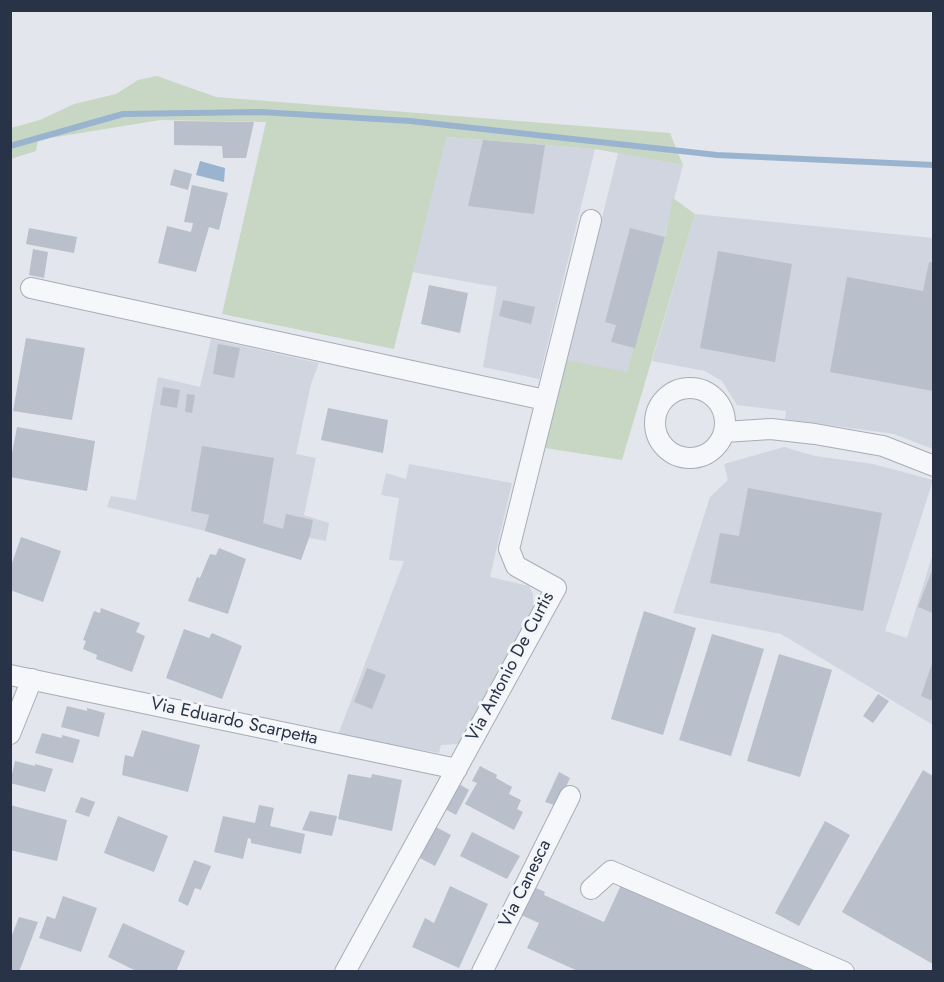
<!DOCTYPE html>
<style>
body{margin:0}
#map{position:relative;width:944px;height:982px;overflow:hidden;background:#e3e6ec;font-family:Jost,sans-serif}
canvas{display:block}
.frame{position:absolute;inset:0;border:12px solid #283347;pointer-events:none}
</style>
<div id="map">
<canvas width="944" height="982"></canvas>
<div class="frame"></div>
</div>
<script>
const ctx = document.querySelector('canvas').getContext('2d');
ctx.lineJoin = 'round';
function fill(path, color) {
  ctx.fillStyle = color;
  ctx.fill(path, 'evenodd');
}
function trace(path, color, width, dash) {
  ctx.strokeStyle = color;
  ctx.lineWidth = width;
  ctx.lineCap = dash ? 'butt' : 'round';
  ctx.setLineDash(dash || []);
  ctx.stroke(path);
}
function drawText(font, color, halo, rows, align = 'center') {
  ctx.font = font + ' Jost,sans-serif';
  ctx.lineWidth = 6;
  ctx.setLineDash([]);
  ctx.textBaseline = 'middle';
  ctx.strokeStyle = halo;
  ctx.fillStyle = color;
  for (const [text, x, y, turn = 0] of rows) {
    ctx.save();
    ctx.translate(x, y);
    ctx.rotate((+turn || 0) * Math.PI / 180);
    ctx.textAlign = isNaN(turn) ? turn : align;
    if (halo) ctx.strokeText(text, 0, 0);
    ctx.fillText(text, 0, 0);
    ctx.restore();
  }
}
const built = new Path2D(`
 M 445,137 L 595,149 L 539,379 L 483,367 L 497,287 L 412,272 Z
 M 618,153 L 683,165 L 640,331 L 627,373 L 567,360 Z
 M 695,214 L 933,238 L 933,449 L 894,434 L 785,419 L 786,411 L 737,405 L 722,381 L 705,371 L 652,361 Z
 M 211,339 L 319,363 L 311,384 L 296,454 L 316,458 L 304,515 L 329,523 L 326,541 L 309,538 L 301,560 L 205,531 L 107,507 L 111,496 L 136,500 L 158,377 L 200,387 Z
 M 784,447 L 815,456 L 873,464 L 933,480 L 885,631 L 907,638 L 933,553 L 933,725 L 781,634 L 673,613 L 710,497 L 728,480 L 724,464 Z
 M 409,464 L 512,483 L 490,577 L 529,586 L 533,594 L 533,608 L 459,744 L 441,745 L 439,753 L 338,735 L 404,561 L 389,560 L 399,498 L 381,495 L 386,473 L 406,479 Z`);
const green = new Path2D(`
 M 157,76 L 216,97 L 670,133 L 683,165 L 595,149 L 446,137 L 394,349 L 222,314 L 266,122 L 160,120 L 38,140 L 36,151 L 11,159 L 11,128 L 40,120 L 74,104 L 116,94 L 138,80 Z
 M 673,198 L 695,214 L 622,460 L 545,448 L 567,360 L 627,372 L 665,237 Z`);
const water = new Path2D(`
 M 200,161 L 225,168 L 224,182 L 196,175 Z`);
const stream = new Path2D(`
 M 10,146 L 123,114 L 261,112 L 410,121 L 717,155 L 934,165`);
const building = new Path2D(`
 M 174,121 L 254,122 L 246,158 L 223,158 L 222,146 L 174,145 Z
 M 483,140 L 545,145 L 534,214 L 468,206 Z
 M 174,169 L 192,174 L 188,190 L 170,185 Z
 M 192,185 L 228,193 L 219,230 L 209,227 L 196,272 L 158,263 L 167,226 L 191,232 L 193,223 L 184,222 Z
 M 29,228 L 77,237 L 74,253 L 26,244 Z
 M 630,228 L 665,237 L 635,348 L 611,342 L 616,325 L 605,322 Z
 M 33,249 L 48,252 L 44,278 L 29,275 Z
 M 718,251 L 792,264 L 775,362 L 700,348 Z
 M 929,262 L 933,263 L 933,391 L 830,372 L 847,277 L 923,291 Z
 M 429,285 L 468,293 L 460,333 L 421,324 Z
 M 503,300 L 535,307 L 531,324 L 499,316 Z
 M 26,338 L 85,348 L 72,420 L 13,411 Z
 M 218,344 L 240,348 L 234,378 L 213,374 Z
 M 163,387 L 180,390 L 177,408 L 160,405 Z
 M 187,394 L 195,395 L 192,413 L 185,412 Z
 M 328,408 L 388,420 L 383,453 L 321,440 Z
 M 17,427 L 95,441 L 87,491 L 10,477 L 10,464 Z
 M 202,446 L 274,458 L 263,523 L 283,529 L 286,514 L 313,520 L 310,535 L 301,560 L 205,531 L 209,515 L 191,511 Z
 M 748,488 L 882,513 L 863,611 L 710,583 L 720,533 L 739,536 Z
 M 21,537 L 61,551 L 43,602 L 10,590 L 10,569 Z
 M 219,548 L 246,559 L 228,614 L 188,601 L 197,577 L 200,578 L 210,554 L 216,555 Z
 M 933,568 L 933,613 L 918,607 Z
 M 101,608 L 140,623 L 136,632 L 145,636 L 132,672 L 96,659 L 97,655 L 83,649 L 86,641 L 83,640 L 94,611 L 100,613 Z
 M 644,611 L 696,628 L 663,735 L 611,719 Z
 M 184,629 L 209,638 L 212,633 L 242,646 L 222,699 L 166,678 Z
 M 712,634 L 764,649 L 731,756 L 679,740 Z
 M 779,654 L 832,670 L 800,777 L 747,761 Z
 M 933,661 L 933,701 L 921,696 Z
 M 367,668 L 386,675 L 372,709 L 354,702 Z
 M 878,694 L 889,701 L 873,723 L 863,716 Z
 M 67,706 L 87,711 L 87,708 L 105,713 L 99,737 L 61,727 Z
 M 142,730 L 200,745 L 188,792 L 122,775 L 125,755 L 133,757 Z
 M 42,733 L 62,738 L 62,735 L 80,740 L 73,763 L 35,753 Z
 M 15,761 L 35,766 L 35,764 L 53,769 L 45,792 L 10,783 Z
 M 480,766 L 497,775 L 496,778 L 512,787 L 509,794 L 521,800 L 517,809 L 523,812 L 514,830 L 465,804 L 477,783 L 472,781 Z
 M 923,770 L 933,776 L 933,964 L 842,912 Z
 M 559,772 L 570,778 L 557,806 L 545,802 Z
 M 348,774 L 371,778 L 372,774 L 402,780 L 392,831 L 338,819 Z
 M 459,784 L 469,790 L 456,815 L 445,809 Z
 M 81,797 L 95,802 L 89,817 L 75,812 Z
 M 10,805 L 67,820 L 57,861 L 10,850 Z
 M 259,805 L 274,808 L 270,826 L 305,834 L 301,854 L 251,843 L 251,839 L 248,838 L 243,859 L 214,852 L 223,816 L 255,823 Z
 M 310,811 L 337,816 L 332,836 L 302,830 Z
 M 118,816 L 168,836 L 154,872 L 104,853 Z
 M 825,821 L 850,835 L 799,926 L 775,913 Z
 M 436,827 L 451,835 L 435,866 L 418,857 Z
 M 472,832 L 520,856 L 507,879 L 460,856 Z
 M 194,860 L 211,866 L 201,890 L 195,888 L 188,906 L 178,901 Z
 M 622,883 L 819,972 L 580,972 L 527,948 L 539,923 L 521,915 L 534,887 L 545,892 L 544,895 L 604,922 Z
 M 450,886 L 488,904 L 459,968 L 412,947 L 425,918 L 434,923 Z
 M 63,896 L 97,908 L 81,952 L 39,938 L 47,916 L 55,919 Z
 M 19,917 L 38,922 L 19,972 L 10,972 L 10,940 Z
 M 123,923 L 185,951 L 176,972 L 138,972 L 108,957 Z`);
const street = new Path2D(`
 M 31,288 L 545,400
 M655 423a35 35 0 1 1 70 0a35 35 0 1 1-70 0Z
 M 724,432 L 771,429 L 815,434 L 883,446 L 934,466
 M 10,675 L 457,769
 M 10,734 L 32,679
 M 591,889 L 611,871 L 844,972
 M 345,972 L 556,588 L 516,566 L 509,549 L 591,220
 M 482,972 L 570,796`);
const streetNames = [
 ["Via Antonio De Curtis",511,667,-62],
 ["Via Eduardo Scarpetta",234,722,12],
 ["Via Canesca",526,884,-64]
];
fill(built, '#d0d5df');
fill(green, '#c8d7c3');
fill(water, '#9ab4d0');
trace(stream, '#9ab4d0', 6);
fill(building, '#b9bfcb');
trace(street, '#a7adb7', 22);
trace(street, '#f6f7fa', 20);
drawText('18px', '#283347', '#f3f5f9', streetNames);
</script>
